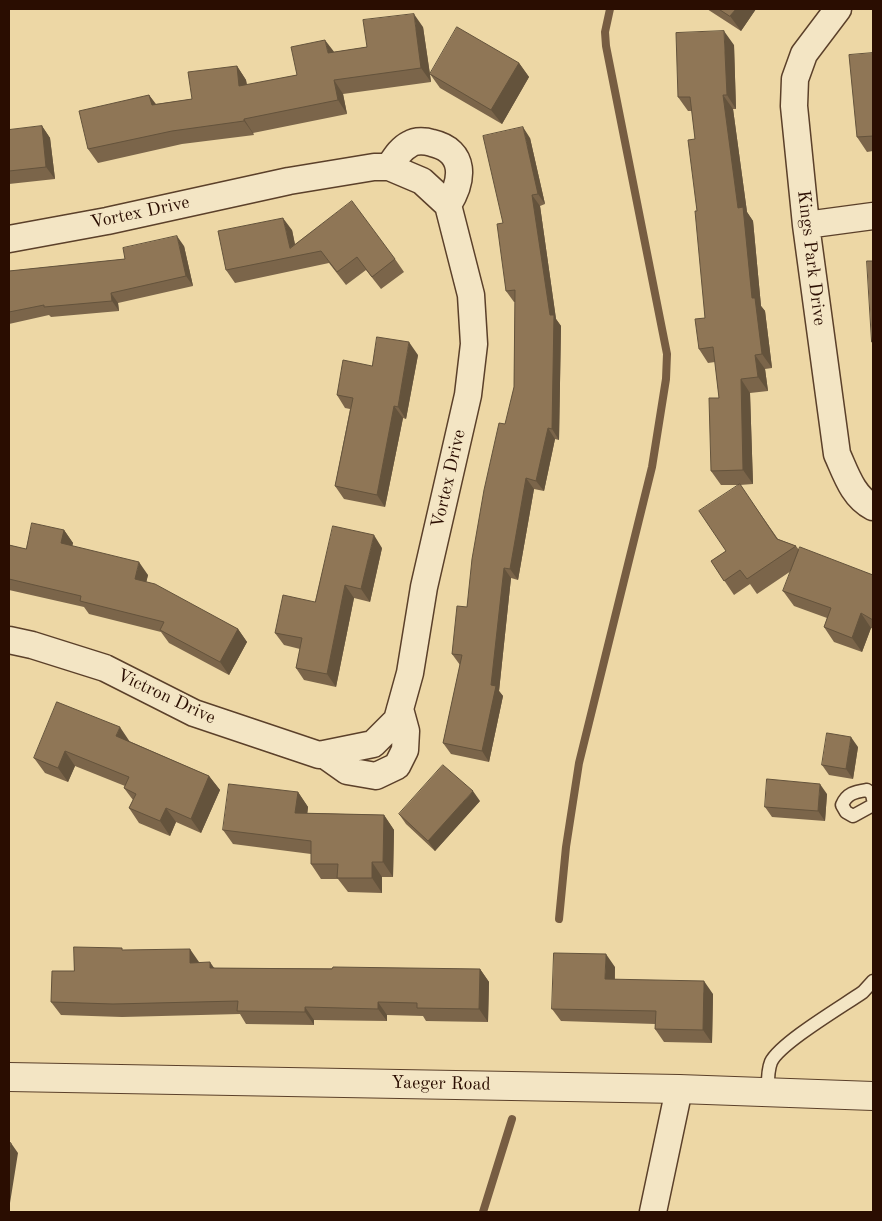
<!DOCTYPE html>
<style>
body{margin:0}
#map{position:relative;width:882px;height:1221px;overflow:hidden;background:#edd7a5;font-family:"Old Standard TT",serif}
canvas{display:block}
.frame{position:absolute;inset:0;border:10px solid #2a0d01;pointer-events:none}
</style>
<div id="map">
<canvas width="882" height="1221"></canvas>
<div class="frame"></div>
</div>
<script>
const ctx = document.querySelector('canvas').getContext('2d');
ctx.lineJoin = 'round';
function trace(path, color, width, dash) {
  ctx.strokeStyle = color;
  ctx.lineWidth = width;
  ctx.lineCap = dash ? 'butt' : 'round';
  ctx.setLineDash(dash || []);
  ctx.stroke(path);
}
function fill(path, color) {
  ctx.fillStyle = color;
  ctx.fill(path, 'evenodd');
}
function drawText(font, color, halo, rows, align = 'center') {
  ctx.font = font + ' "Old Standard TT",serif';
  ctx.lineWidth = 4.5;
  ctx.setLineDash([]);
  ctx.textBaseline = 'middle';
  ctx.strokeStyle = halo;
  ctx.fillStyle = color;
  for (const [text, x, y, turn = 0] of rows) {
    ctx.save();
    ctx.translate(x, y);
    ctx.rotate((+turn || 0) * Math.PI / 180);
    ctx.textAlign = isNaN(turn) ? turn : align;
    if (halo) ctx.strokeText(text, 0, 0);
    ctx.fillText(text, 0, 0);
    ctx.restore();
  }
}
const stream = new Path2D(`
 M 559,919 L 566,847 L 579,763 L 652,467 L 666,379 L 667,354 L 606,46 L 605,32 L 610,9
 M 483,1212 L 512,1119`);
const service = new Path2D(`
 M 873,799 L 872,794 L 867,790 C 855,792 847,793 842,805 L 846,812 L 853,816 L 873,805
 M 768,1093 C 768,1083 767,1072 771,1062 C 780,1043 843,1006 863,992 L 873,981`);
const minor = new Path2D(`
 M 838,9 L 804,54 L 795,79 L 794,106 L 806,225 L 837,454 C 846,474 853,497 873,507
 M 389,167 C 395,158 400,149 410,144 C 416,140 426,141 432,143 C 467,151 463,181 448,205
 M 806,225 L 873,216
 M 9,239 L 107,221 L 289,181 L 374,167 L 389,167 L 422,181 L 448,205 L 471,295 L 474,344 L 468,395 L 424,587 L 410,673 L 397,720 L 373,744 L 319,755 L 194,713 L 105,668 L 32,645 L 9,640
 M 323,754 L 347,771 L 376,776 L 397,766 L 405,750 L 406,731 L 400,709
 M 653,1212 L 679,1089`);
const tertiary = new Path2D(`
 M 9,1077 L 679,1089 L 873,1096`);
const wall = new Path2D(`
 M 707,9 L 756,9 L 741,31 Z
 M 423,27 L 430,74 L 519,63 L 529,77 L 502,124 L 440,88 L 430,74 L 431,82 L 343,94 L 347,114 L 253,133 L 254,135 L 182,144 L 98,163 L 88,149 L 149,95 L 156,104 L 192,99 L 237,66 L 246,80 L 247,85 L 297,75 L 334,52 L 367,47 Z
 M 734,45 L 736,109 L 733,109 L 747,212 L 753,221 L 761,306 L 765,311 L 772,368 L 765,369 L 768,391 L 750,393 L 753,484 L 740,485 L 778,539 L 796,546 L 799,550 L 873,575 L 873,629 L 871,628 L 862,652 L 834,642 L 824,627 L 827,618 L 794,606 L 783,591 L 791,571 L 757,594 L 750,584 L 734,595 L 711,561 L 726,551 L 738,485 L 721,485 L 711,471 L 719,398 L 715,362 L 708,363 L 699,349 L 705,318 L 697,211 L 695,139 L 692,111 L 688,111 L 678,97 Z
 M 873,53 L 873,151 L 867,152 L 857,137 Z
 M 42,126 L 50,138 L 55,179 L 9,184 L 9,130 Z
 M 530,138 L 545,204 L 540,206 L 556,319 L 561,326 L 559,440 L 555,439 L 544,491 L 534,489 L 518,580 L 511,578 L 499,691 L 503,696 L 489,762 L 451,754 L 443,743 L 460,665 L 452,654 L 467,607 L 514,387 L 515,302 L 514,302 L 506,291 L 503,223 Z
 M 292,230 L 295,244 L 395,259 L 404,272 L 381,289 L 366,270 L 346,285 L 329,263 L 235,283 L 226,270 Z
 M 184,246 L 193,286 L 118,303 L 119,311 L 51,317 L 49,315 L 9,324 L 9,271 L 125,259 Z
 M 418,355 L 406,419 L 403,418 L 385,507 L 344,499 L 335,486 L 350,409 L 345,408 L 337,395 L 372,366 Z
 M 64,530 L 73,543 L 72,546 L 148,575 L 146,582 L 238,629 L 247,642 L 229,675 L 169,643 L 161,632 L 89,614 L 84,607 L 9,590 L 9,545 L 26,549 Z
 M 382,548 L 370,602 L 354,598 L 336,687 L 304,680 L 296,668 L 300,649 L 284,645 L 275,633 L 315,602 Z
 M 57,702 L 129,741 L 209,776 L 220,790 L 201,833 L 176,822 L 170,836 L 139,823 L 129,808 L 133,800 L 124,788 L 125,786 L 75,766 L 68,782 L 45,773 L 34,758 Z
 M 858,747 L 853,779 L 829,775 L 822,765 Z
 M 298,792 L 308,807 L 307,813 L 384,815 L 394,830 L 393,877 L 382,877 L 382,893 L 348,892 L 338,879 L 321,879 L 311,864 L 311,854 L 233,844 L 223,830 Z
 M 827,794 L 825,821 L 772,817 L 765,807 Z
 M 480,801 L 435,851 L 406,824 L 399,814 Z
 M 123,950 L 199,962 L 215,968 L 480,969 L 489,982 L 488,1022 L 426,1021 L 423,1016 L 387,1015 L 387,1021 L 314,1020 L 314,1025 L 246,1024 L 240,1014 L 122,1017 L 61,1015 L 51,1002 L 74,971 Z
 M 615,967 L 615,979 L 713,994 L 712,1043 L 664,1042 L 655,1029 L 655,1024 L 561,1021 L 552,1009 Z`);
const shadedWall = new Path2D(`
 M 736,9 L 756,9 L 741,31 L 730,16 Z
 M 414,14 L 423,27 L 431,82 L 421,68 Z
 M 724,31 L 734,45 L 736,109 L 727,95 Z
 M 325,40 L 335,53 L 328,53 Z
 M 519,63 L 529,77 L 502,124 L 491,110 Z
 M 237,66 L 246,80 L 249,100 L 239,86 Z
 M 334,80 L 343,94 L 347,114 L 338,100 Z
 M 149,95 L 159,109 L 152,105 Z
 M 723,95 L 733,109 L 747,212 L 753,221 L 761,306 L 765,311 L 772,368 L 762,354 L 752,298 L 738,208 Z
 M 244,119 L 253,133 L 254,135 L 244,121 Z
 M 42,126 L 50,138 L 55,179 L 46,167 Z
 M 523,127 L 530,138 L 545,204 L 538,194 Z
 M 532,195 L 540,206 L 556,319 L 561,326 L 559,440 L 552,429 L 550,315 Z
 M 283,218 L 292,230 L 297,255 L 290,248 Z
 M 177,236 L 184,246 L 193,286 L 186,276 Z
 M 111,293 L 118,303 L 119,311 L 112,301 Z
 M 409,342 L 418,355 L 406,419 L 398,407 Z
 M 755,355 L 765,369 L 768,391 L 758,377 Z
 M 741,379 L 750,393 L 753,484 L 743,470 Z
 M 394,406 L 403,418 L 385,507 L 377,495 Z
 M 548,428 L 555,439 L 544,491 L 536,481 Z
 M 526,478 L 534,489 L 518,580 L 510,569 Z
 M 64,530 L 73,543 L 70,556 L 61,543 Z
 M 374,535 L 382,548 L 370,602 L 361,589 Z
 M 139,562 L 148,575 L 144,592 L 135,579 Z
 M 504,568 L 511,578 L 499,691 L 503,696 L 489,762 L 482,751 L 491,685 Z
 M 345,585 L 354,598 L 336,687 L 327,674 Z
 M 861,613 L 871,628 L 862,652 L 852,638 Z
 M 238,629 L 247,642 L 229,675 L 220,662 Z
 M 120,727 L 130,742 L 116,736 Z
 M 851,737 L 858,747 L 853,779 L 846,769 Z
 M 65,751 L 75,766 L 68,782 L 58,768 Z
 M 209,776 L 220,790 L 201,833 L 191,819 Z
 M 820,784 L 827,794 L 825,821 L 818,811 Z
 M 473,791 L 480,801 L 435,851 L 428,841 Z
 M 298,792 L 308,807 L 306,828 L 295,813 Z
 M 166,808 L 176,822 L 170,836 L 160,821 Z
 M 384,815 L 394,830 L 393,877 L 383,862 Z
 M 372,862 L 382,877 L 382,893 L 372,878 Z
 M 190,949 L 199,962 L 199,976 L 190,963 Z
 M 606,954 L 615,967 L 614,992 L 605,979 Z
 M 210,962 L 219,975 L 210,968 Z
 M 480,969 L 489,982 L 488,1022 L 479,1009 Z
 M 704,981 L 713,994 L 712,1043 L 703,1030 Z
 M 378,1002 L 387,1015 L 387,1021 L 378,1009 Z
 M 305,1007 L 314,1020 L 314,1025 L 305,1012 Z
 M 11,1143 L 18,1153 L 10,1203 L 9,1201 L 9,1157 Z`);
const building = new Path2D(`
 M 719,9 L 736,9 L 730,16 Z
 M 414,14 L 421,68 L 334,80 L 338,100 L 244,119 L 244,121 L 172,131 L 88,149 L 79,111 L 149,95 L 152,105 L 192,99 L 188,72 L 237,66 L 239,86 L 297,75 L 291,47 L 325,40 L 328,53 L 367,47 L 363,20 Z
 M 457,27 L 519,63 L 491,110 L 430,74 Z
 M 724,31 L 727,95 L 723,95 L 738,208 L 743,207 L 752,298 L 755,298 L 762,354 L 755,355 L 758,377 L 741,379 L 743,470 L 711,471 L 709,398 L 719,398 L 713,347 L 699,349 L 695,319 L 705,318 L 695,211 L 697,211 L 688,140 L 695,139 L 690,97 L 678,97 L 676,33 Z
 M 873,53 L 873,136 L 857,137 L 849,55 Z
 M 42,126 L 46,167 L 9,171 L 9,130 Z
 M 523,127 L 538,194 L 532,195 L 550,315 L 554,315 L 552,429 L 548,428 L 536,481 L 526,478 L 510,569 L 504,568 L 491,685 L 496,686 L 482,751 L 443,743 L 462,655 L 452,654 L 457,606 L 467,607 L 472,559 L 484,490 L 499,423 L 505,424 L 514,387 L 515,290 L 506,291 L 497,224 L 503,223 L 483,136 Z
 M 352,201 L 395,259 L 372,277 L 357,257 L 337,272 L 321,251 L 226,270 L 218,231 L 283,218 L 290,248 Z
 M 177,236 L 186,276 L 111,293 L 112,301 L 44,307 L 44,305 L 9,312 L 9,271 L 125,259 L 123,248 Z
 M 867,261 L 873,261 L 873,342 L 872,342 Z
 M 377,337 L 409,342 L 398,407 L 394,406 L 377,495 L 335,486 L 353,398 L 337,395 L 343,360 L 372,366 Z
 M 740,484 L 777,539 L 796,546 L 747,579 L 740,570 L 724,581 L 711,561 L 726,551 L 699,511 Z
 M 32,523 L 64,530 L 61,543 L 139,562 L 135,579 L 155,584 L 238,629 L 220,662 L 160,630 L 164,622 L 80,601 L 81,596 L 9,579 L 9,545 L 26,549 Z
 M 333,526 L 374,535 L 361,589 L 345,585 L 327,674 L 296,668 L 302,638 L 275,633 L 283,595 L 315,602 Z
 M 800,547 L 873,575 L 873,620 L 861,613 L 852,638 L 824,627 L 831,608 L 783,591 Z
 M 57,702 L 120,727 L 116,736 L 209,776 L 191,819 L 166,808 L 160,821 L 129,808 L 136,794 L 124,788 L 129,777 L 65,751 L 58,768 L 34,758 Z
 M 827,733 L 851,737 L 846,769 L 822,765 Z
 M 443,765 L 473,791 L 428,841 L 399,814 Z
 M 767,779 L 820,784 L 818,811 L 765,807 Z
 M 229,784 L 298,792 L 295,813 L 384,815 L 383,862 L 372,862 L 372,878 L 337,878 L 338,864 L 311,864 L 311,841 L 223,830 Z
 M 74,947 L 122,948 L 122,950 L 190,949 L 190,963 L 210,962 L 210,968 L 332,969 L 333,967 L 480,969 L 479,1009 L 417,1008 L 417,1003 L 378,1002 L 378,1009 L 305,1007 L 305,1012 L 237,1011 L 238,1001 L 113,1004 L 51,1002 L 52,971 L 74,971 Z
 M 554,953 L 606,954 L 605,979 L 704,981 L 703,1030 L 655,1029 L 656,1011 L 552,1009 Z
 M 9,1142 L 11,1143 L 9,1157 Z`);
const streetNames = [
 ["Vortex Drive",140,213,-12],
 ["Kings Park Drive",811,258,83],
 ["Vortex Drive",449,479,-77],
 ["Victron Drive",166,697,25],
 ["Yaeger Road",441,1084,1]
];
trace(stream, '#775d42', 8);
trace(service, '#5b402a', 15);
trace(minor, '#5b402a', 29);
trace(tertiary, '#5b402a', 30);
trace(service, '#f3e5c4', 12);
trace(minor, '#f3e5c4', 26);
trace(tertiary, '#f3e5c4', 28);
fill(wall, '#7b654a');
fill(shadedWall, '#64533c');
fill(building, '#8f7656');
trace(building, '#64533c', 1);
drawText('18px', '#2a0d01', '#f3e5c4', streetNames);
</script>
